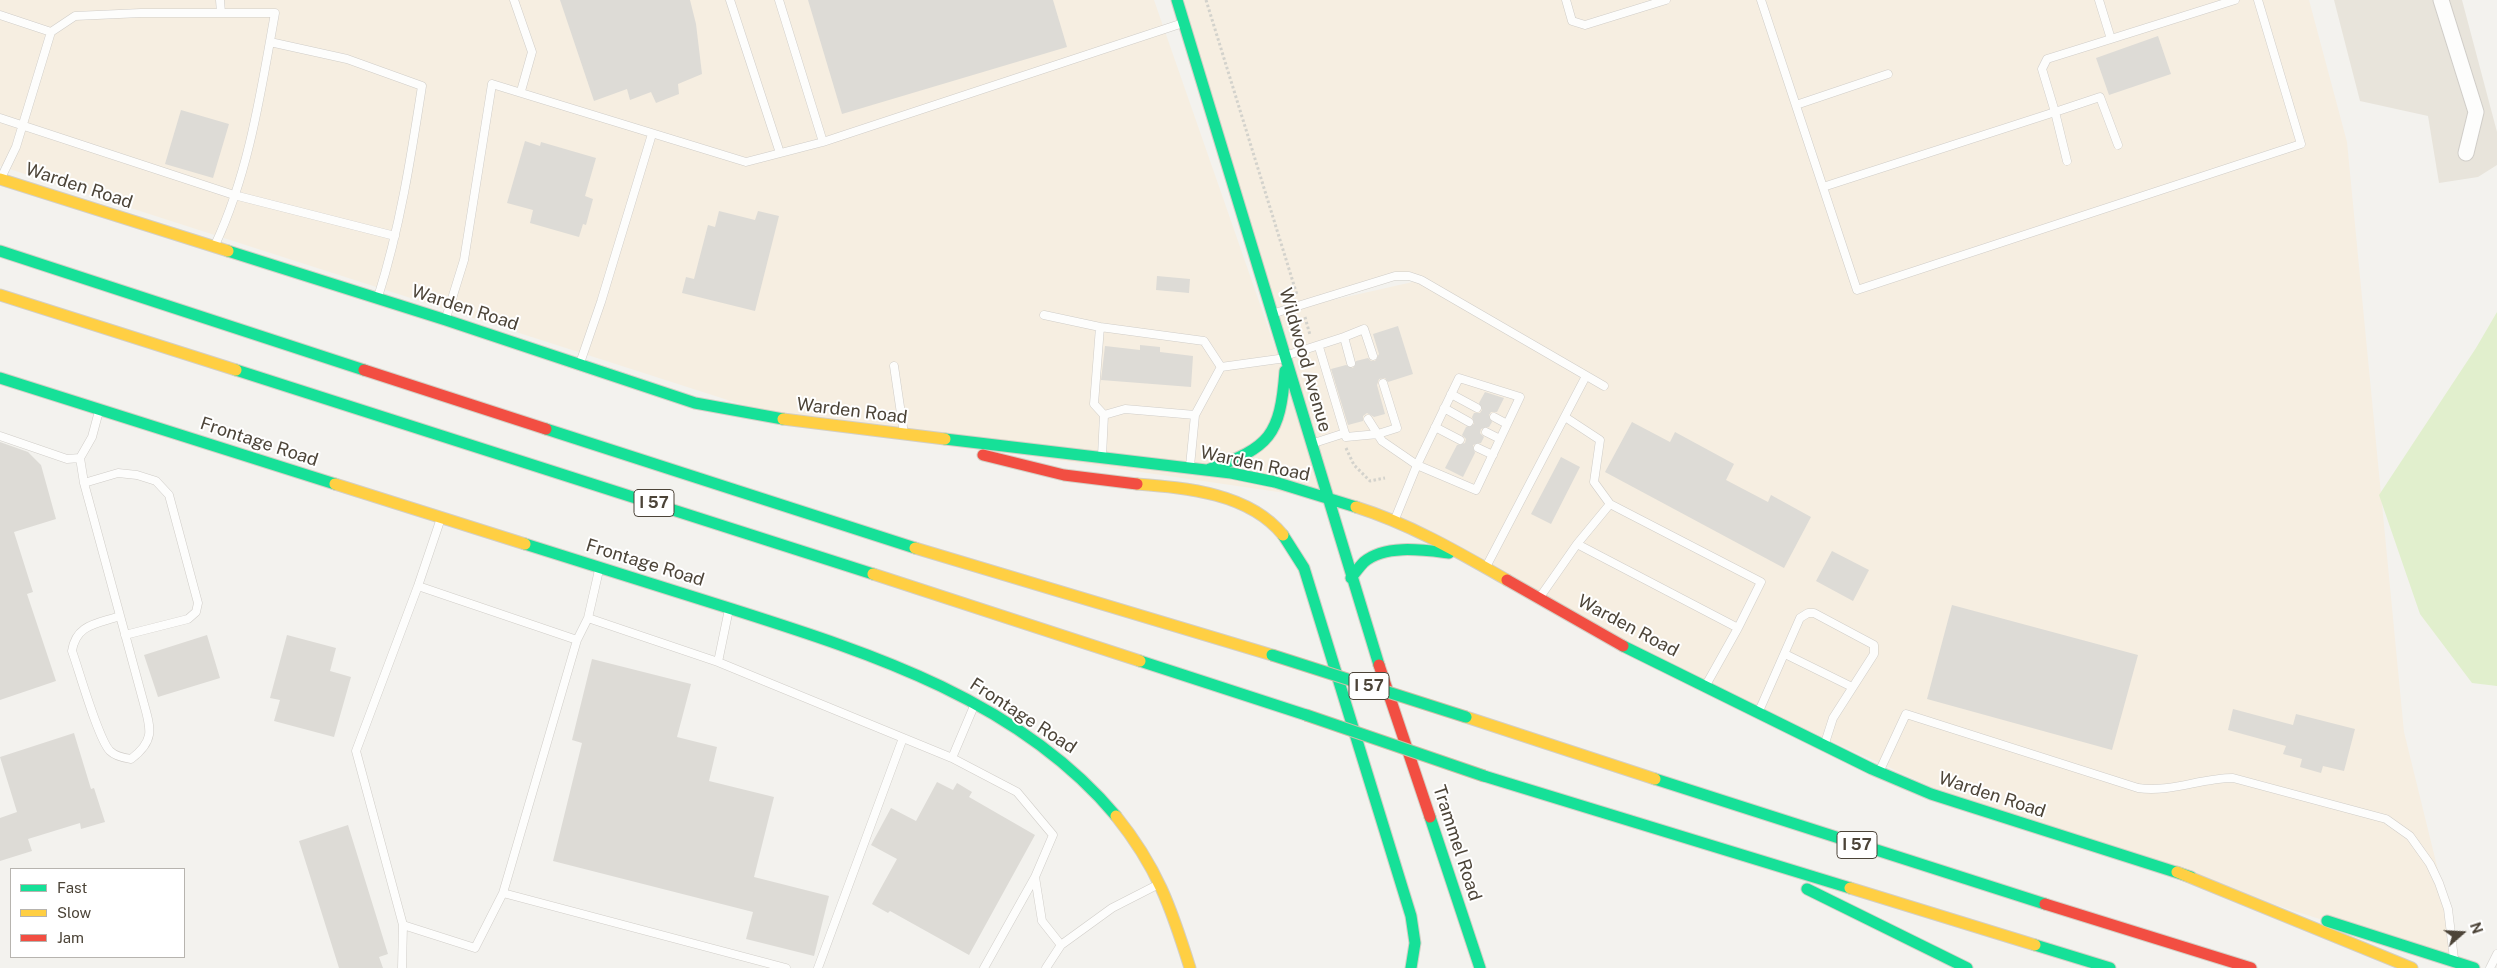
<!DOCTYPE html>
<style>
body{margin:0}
#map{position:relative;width:2497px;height:968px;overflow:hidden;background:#f3f2ee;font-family:"Public Sans",sans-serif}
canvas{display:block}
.legend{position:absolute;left:10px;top:868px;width:175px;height:90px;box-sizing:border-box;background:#fff;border:1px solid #b7b4af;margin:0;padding:6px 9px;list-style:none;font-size:15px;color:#4c4438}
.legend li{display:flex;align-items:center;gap:10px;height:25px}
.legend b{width:25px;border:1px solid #b7b4af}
.north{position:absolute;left:2437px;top:908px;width:50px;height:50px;-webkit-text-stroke:4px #fff;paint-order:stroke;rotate:71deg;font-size:14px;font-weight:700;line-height:20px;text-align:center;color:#4c4438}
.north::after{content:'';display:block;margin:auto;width:18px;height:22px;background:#4c4438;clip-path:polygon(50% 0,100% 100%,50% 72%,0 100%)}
</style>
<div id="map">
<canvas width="2497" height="968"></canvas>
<ul class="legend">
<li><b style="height:6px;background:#16e098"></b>Fast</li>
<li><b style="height:6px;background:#ffcf43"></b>Slow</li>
<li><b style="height:6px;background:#f24e42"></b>Jam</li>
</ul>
<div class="north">N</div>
</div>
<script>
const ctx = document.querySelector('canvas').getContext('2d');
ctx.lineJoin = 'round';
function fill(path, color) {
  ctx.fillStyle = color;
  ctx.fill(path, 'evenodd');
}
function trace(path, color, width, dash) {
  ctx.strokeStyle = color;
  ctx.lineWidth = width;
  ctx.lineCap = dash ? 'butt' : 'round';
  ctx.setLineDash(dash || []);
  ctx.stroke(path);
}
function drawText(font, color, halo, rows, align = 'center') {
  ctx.font = font + ' "Public Sans",sans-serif';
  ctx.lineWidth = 4;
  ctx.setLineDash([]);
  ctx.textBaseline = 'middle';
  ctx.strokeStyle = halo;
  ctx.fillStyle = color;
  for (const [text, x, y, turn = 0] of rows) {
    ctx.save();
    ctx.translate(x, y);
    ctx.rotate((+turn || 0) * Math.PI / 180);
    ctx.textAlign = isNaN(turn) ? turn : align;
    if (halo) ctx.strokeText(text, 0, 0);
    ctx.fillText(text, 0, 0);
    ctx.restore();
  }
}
const residential = new Path2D(`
 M 2334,0 L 2462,0 L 2497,132 L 2497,165 L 2478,177 L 2439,183 L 2428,116 L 2360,101 Z`);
const commercial = new Path2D(`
 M 0,0 L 1154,0 L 1323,485 L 1177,0 L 2309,0 L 2347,142 L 2404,732 L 2461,964 L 1993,815 L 1624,646 L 1385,516 L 1327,499 L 796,422 L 0,166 ZM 1409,276 L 1417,281 L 1288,310 Z`);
const green = new Path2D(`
 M 2497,312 L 2497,686 L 2472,683 L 2420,614 L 2379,495 L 2476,348 Z`);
const building = new Path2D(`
 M 560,0 L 690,0 L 696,24 L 702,74 L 678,84 L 679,94 L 656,103 L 651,92 L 630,100 L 627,89 L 594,101 Z
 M 808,0 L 1053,0 L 1067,47 L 842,114 Z
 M 2158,36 L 2171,74 L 2109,95 L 2096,58 Z
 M 181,110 L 229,124 L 213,178 L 165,164 Z
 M 525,141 L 540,146 L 541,142 L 596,158 L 585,196 L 593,199 L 586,225 L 583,224 L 579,237 L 530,223 L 533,210 L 507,203 Z
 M 719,211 L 755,220 L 758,211 L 779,216 L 755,311 L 682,293 L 686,277 L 694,279 L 708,225 L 715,227 Z
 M 1157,276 L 1190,279 L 1189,293 L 1156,290 Z
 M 1398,326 L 1413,374 L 1388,382 L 1385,378 L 1379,379 L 1377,385 L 1385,414 L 1374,417 L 1367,413 L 1363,416 L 1363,421 L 1348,425 L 1331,369 L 1346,365 L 1353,368 L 1356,361 L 1368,358 L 1371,361 L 1375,361 L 1379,354 L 1373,334 Z
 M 1140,345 L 1160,347 L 1160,352 L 1193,356 L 1191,387 L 1101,380 L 1105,346 L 1140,350 Z
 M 1485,392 L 1504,398 L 1497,412 L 1491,412 L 1489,415 L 1492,422 L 1489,427 L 1481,429 L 1480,433 L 1484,437 L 1481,443 L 1473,445 L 1475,453 L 1463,477 L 1445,468 L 1457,445 L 1465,443 L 1466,439 L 1462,435 L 1466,427 L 1474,424 L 1472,417 L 1474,413 L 1480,413 L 1482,410 L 1479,403 Z
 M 1632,422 L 1670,442 L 1675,432 L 1734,464 L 1726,480 L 1768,502 L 1771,495 L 1811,517 L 1784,568 L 1605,472 Z
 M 0,442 L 28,452 L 41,465 L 56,519 L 14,532 L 33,592 L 27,594 L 56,681 L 0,700 Z
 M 1561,457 L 1580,467 L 1551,524 L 1531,514 Z
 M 1832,551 L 1869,570 L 1853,601 L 1816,581 Z
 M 1952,605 L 2138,655 L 2112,750 L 1927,699 Z
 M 207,635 L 220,678 L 158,697 L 144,655 Z
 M 287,635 L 336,648 L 330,671 L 351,677 L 334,737 L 274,721 L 280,700 L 270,698 Z
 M 592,659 L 691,684 L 677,737 L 717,747 L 709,781 L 774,797 L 754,877 L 829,896 L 814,956 L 746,939 L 753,912 L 553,861 L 582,743 L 572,740 Z
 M 2233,709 L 2293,725 L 2296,714 L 2355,729 L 2344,771 L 2323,766 L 2321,773 L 2300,767 L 2302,759 L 2283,754 L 2286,746 L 2228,730 Z
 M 74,733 L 91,789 L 94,788 L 105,822 L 81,829 L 80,823 L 28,839 L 32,851 L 0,861 L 0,818 L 17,812 L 0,757 Z
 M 937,782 L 953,790 L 957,783 L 972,792 L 969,797 L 1035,835 L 969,955 L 890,911 L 888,913 L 872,904 L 897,859 L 871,845 L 891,808 L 916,821 Z
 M 348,825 L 388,954 L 379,957 L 383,968 L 339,968 L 299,841 Z`);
const path = new Path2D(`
 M 1206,0 L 1297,295
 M 1305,317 L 1310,335
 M 1346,448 L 1354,465 L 1370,481 L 1385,478`);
const lane = new Path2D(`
 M 220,0 L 221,13
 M 514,0 L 532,52 L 521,91
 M 730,0 L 780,153
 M 779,0 L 823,142
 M 1566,0 L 1572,21 L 1585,25 L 1666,0
 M 1761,0 L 1857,290 L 2301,144 L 2258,0
 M 0,15 L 51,32 L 16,147 L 1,178
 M 51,32 L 75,16 L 141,13 L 275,13 C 261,91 249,173 215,245
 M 2111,39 L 2235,0
 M 270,42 L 347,59 L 422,86 C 411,157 400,228 378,297
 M 1796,105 L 1888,74
 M 0,118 L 234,195 L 395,236
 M 2067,161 L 2055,112 L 2100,97 L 2118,145
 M 1823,187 L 2055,112 L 2042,69 L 2047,59 L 2111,39 L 2099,0
 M 1275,313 L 1395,276 L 1409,276 L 1421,280 L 1604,386
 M 1044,315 L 1100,327 L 1204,341 L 1221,367 L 1286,358
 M 446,318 L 464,260 L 492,84 L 746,162 L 823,142 L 1183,23
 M 1100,327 L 1094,404 L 1104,415
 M 1344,337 L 1364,329 L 1373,356
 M 1319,347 L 1346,437 L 1378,434 L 1397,428 L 1383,383
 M 1288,355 L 1344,337 L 1351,363
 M 580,363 L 601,302 L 652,134
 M 894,366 L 904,434
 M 1451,394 L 1477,408
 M 1444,408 L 1469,422
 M 1494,417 L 1507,424
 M 1565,417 L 1600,440 L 1594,482 L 1610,504
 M 1368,419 L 1382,441 L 1417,465 L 1459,378 L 1520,397 L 1476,490 L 1417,465 L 1395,519
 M 1435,427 L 1460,440
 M 1486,432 L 1500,439
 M 0,436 L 67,459 L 80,458 L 92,437 L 99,411
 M 1314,443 L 1345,433
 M 1478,448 L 1493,455
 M 1102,456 L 1104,415 L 1125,409 L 1195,415
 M 80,458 L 84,483 L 144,704 C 151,729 155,741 131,759 C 124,758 115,756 110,751 C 98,739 79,670 72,651 C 76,624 97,624 120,616
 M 1190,466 L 1195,415 L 1221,367
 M 84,483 L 118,473 L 137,475 L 156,481 L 169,495 L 198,603 L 196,612 L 188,619 L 125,635
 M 441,518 L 418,586 L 577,640 L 588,618
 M 1577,544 L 1610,504 L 1761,582 L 1738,628
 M 1486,567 L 1586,376
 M 599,570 L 588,618 L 718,662
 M 418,586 L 356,751 L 403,925 L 475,948 L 503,893
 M 1540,597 L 1577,544 L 1738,628 L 1706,685
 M 729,609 L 718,662 L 952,758 L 974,706
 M 577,640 L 503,893 L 786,968
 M 1785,654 L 1852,687
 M 1759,711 L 1800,618 L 1808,613 L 1814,613 L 1874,645 L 1874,654 L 1833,718 L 1825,743
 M 952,758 L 1017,792 L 1053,835 L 1035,877 L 1042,921 L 1061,945
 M 1880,770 L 1906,714 L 2138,788 C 2169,793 2201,778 2233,778 L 2386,819 L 2410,836 L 2430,864 L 2439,883 L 2448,909 L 2454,959
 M 402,968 L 403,925
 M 818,968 L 903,738
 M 984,968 L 1035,877
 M 1046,968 L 1061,945 L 1112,908 L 1159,884
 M 2490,968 L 2497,954`);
const street = new Path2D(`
 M 2441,0 L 2476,112 L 2466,153`);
const fast = new Path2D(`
 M 1177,0 L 1379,665
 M 0,251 L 364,370
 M 228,251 L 446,320 L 695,403 L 783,419
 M 236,370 L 873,574
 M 0,378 L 335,484
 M 546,429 L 915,548
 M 945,439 L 1231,473 L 1275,482 L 1356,507
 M 1210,469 C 1270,447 1280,436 1285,371
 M 1283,535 L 1304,568 L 1411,916 L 1415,943 L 1411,968
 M 525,544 C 595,566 665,588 735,610 C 873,654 1020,701 1116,816
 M 1351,578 C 1355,573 1359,567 1364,562 C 1385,544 1424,550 1449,553
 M 1623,646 L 1872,769 L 1931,794 L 2191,877
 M 1140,661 L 1306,715
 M 1484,776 L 1850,888
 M 1655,779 L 2045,904
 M 1430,817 L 1480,968
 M 1807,889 L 1967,968
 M 2327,921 L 2474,968
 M 2035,945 L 2110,968`);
const slow = new Path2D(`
 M 0,179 L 228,251
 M 0,295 L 236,370
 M 783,419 L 945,439
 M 335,484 L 525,544
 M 1137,484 C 1187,488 1249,493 1283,535
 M 1356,507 C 1410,524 1458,552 1507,580
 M 915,548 L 1272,655
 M 873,574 L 1140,661
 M 1466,717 L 1655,779
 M 1116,816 C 1157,867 1171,907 1190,968
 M 2177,872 L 2412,968
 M 1850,888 L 2035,945`);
const jam = new Path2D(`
 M 364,370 L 546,429
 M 983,455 L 1064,475 L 1137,484
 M 1507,580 L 1623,646
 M 1379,665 L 1430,817
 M 2045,904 L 2251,968`);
const fastBridge = new Path2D(`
 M 1272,655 L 1466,717
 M 1306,715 L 1484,776`);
const shields = [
 [654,503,40],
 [1369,686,40],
 [1857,845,40]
];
const shieldNames = [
 ["I 57",654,503],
 ["I 57",1369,686],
 ["I 57",1857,845]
];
const streetNames = [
 ["Warden Road",79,186,18],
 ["Warden Road",465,308,18],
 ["Wildwood Avenue",1305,360,74],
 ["Warden Road",852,411,7],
 ["Frontage Road",259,442,18],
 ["Warden Road",1255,464,12],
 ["Frontage Road",645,563,17],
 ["Warden Road",1628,626,28],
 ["Frontage Road",1023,716,33],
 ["Warden Road",1992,795,18],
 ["Trammel Road",1457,843,72]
];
fill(residential, '#e8e4db');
fill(commercial, '#f6eee1');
fill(green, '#e1efcd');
fill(building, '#dddbd6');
trace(lane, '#d0cdc8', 9);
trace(street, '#d0cdc8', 17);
trace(fast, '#d3cfc5', 13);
trace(slow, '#d3cfc5', 13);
trace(jam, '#d3cfc5', 13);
trace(path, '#d3d2cc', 3, [2.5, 2.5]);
trace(lane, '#fdfdfc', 8);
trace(street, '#fdfdfc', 15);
trace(fast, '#16e098', 11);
trace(slow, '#ffcf43', 11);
trace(jam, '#f24e42', 11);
trace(fastBridge, '#ccbfa8', 13, []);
trace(fastBridge, '#16e098', 11);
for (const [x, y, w] of shields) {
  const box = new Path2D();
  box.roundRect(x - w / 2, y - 13.5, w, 27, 4);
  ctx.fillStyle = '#fff';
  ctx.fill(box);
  trace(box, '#4c4438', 1);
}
drawText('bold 16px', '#4c4438', null, shieldNames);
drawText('18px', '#4c4438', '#fff', streetNames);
</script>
